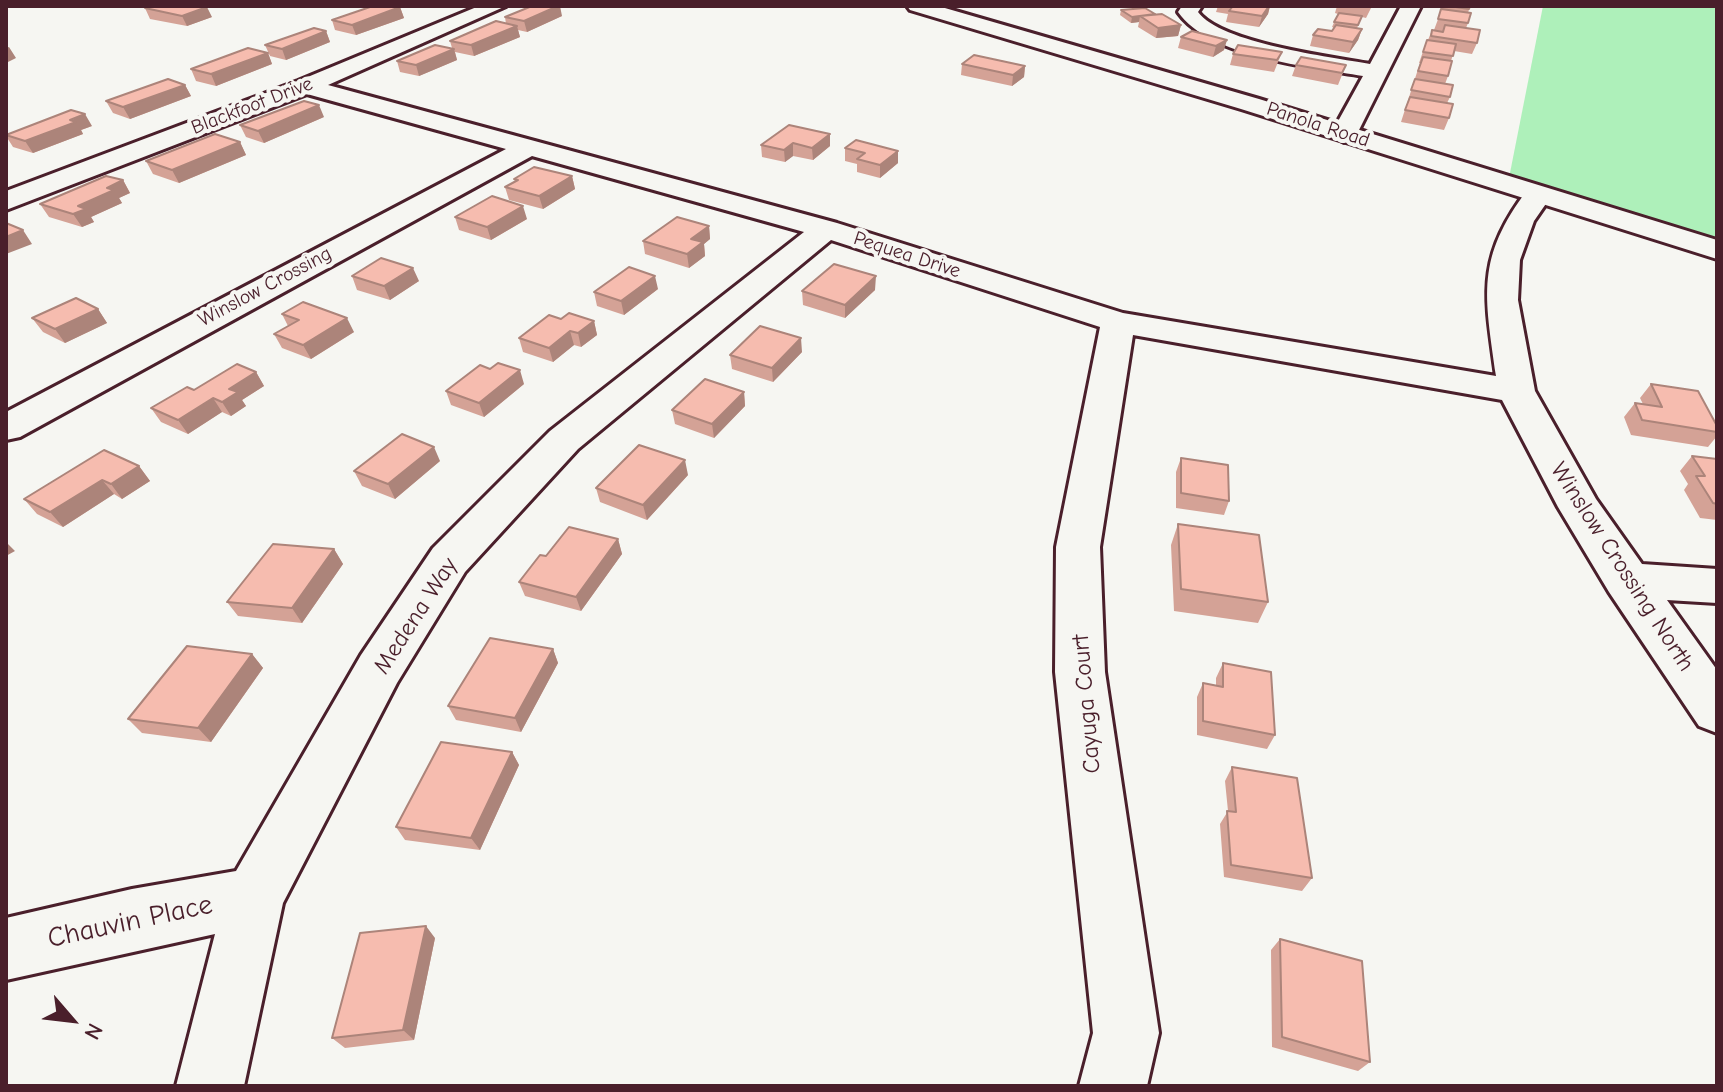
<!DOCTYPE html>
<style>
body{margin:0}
#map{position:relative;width:1723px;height:1092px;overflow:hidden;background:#f6f6f2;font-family:"Comic Neue",sans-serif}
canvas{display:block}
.frame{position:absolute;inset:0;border:8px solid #4a1f2b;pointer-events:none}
.north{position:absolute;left:32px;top:980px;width:80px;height:80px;-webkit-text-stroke:6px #f6f6f2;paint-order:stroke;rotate:118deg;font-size:22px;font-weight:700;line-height:32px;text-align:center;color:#4a1f2b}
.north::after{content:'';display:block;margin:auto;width:28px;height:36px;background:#4a1f2b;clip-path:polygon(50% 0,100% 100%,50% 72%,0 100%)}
</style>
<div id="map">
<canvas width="1723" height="1092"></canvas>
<div class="frame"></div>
<div class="north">N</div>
</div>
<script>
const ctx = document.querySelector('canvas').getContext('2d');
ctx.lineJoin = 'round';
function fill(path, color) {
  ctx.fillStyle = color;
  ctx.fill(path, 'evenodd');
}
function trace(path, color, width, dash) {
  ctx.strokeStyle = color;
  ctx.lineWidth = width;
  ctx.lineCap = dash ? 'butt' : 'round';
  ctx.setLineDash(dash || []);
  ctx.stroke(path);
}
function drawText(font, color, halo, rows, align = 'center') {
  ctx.font = font + ' "Comic Neue",sans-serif';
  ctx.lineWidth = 8;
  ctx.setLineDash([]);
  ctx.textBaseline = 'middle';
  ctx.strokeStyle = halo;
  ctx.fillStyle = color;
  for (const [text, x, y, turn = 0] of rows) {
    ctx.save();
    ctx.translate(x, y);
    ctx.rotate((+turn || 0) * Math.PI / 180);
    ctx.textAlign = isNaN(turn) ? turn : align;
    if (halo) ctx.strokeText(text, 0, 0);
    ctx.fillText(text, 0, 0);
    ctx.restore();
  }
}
const green = new Path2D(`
 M 1543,6 L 1717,6 L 1717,251 L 1508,183 Z`);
const minor = new Path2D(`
 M 479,6 L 506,6 L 328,85 L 837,223 L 1123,313 L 1496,376 C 1485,295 1475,259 1528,189 L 1548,189 L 1552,195 L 1534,221 L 1520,260 L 1518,300 L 1535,391 L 1596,499 L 1642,564 L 1717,569 L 1717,603 L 1667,600 L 1717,670 L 1717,733 L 1699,726 L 1609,592 L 1558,507 L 1502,400 L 1133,335 L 1100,547 L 1105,672 L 1159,1033 L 1147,1086 L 1079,1086 L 1093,1033 L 1055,672 L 1056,547 L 1100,327 L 831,240 L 578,449 L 465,572 L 397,683 L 283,903 L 244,1086 L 176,1086 L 215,934 L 6,980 L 6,918 L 132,889 L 236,871 L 361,655 L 433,548 L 550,431 L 804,232 L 532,156 L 20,437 L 6,440 L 6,412 L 506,149 L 307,94 L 6,210 L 6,191 L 298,81 Z
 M 1182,6 L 1202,6 L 1198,12 C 1220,43 1331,57 1370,64 L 1401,6 L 1421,6 L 1357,134 L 1344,142 L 1331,134 L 1363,76 C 1311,67 1209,57 1178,12 Z`);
const major = new Path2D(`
 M 907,6 L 938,6 L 1259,99 L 1717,240 L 1717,259 L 1241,109 L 910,10 Z`);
const wall = new Path2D(`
 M 1218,6 L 1270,6 L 1268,14 L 1259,27 L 1226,22 L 1228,14 L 1216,12 Z
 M 1337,6 L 1372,6 L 1366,18 L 1362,17 L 1357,28 L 1362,29 L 1358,40 L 1349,53 L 1310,46 L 1313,35 L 1332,31 L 1334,28 L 1332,27 L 1338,14 L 1335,13 Z
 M 1443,6 L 1470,6 L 1468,13 L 1468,23 L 1466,28 L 1477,43 L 1472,54 L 1454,51 L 1451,61 L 1448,76 L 1445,84 L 1450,97 L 1447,103 L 1449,118 L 1444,130 L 1401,122 L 1420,63 L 1419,63 L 1427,40 L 1428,40 L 1432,30 L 1434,30 Z
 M 400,7 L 404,18 L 356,35 L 335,30 L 332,20 Z
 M 145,8 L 212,17 L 187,26 L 150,19 Z
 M 1121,10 L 1155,14 L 1181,25 L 1178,36 L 1156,38 L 1138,27 L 1139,22 L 1131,23 L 1120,15 Z
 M 562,16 L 527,32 L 518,30 L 520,37 L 474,56 L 455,52 L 457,60 L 419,76 L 400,72 L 397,61 L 452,48 L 450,41 L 506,24 L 505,17 Z
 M 326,31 L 330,42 L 286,60 L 270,56 L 265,45 Z
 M 1192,31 L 1224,50 L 1213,57 L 1178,48 L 1181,37 Z
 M 1282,52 L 1274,72 L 1230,65 L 1233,54 Z
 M 268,53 L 272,64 L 216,86 L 196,81 L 191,69 Z
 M 962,64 L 1025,66 L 1024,77 L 1012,86 L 961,75 Z
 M 1296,65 L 1346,65 L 1338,85 L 1292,76 Z
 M 185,85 L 191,96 L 130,119 L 113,113 L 106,101 Z
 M 324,117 L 264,143 L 246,137 L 240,125 Z
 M 789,125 L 830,146 L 813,160 L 793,156 L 785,162 L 762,157 L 761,145 Z
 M 92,126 L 81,130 L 83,134 L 33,153 L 13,147 L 6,136 L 6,134 Z
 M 240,142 L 246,155 L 179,183 L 153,174 L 146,161 Z
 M 845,148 L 898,151 L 898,163 L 880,178 L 857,172 L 857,164 L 845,161 Z
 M 572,176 L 575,189 L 543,209 L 509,200 L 505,187 L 515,181 L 514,179 Z
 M 123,180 L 130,193 L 119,198 L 122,203 L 91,217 L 94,222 L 82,227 L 49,217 L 40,204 Z
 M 455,217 L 527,219 L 491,240 L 459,230 Z
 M 709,226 L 710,239 L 704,244 L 705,256 L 689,268 L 645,254 L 643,241 Z
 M 352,276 L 419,281 L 390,300 L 357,290 Z
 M 658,289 L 624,315 L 597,306 L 594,292 Z
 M 875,290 L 845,318 L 803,305 L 802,291 Z
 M 98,309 L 107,323 L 65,343 L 43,332 L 32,318 Z
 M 282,314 L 354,332 L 311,359 L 282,348 L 274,334 L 288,326 Z
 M 561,319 L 594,321 L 597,335 L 581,347 L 574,345 L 553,362 L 523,352 L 519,338 Z
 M 802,352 L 773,382 L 732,369 L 730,355 Z
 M 256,372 L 264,386 L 242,400 L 246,406 L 231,416 L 222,412 L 188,434 L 161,422 L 151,408 L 194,390 Z
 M 524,384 L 484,417 L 451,405 L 446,391 Z
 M 1651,384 L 1717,426 L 1717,436 L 1708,447 L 1631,435 L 1624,417 L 1635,403 L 1643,404 L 1640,398 Z
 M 744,392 L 745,406 L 714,438 L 675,424 L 672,410 Z
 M 1692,456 L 1717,459 L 1717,520 L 1700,518 L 1684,490 L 1688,484 L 1680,471 Z
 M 1181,458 L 1229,501 L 1224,515 L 1176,508 L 1176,472 Z
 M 440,461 L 395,499 L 362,486 L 354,471 Z
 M 139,466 L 150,481 L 122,499 L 114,494 L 63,527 L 37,514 L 24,499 Z
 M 688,475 L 647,520 L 600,502 L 596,488 Z
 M 1178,524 L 1268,602 L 1258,623 L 1174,611 L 1171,545 Z
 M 618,539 L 622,554 L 581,611 L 525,596 L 519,582 L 546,556 Z
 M 334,549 L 343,564 L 302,623 L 238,616 L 227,602 Z
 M 553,649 L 558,663 L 521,732 L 456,720 L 448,706 Z
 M 252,654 L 263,668 L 211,742 L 142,733 L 128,719 Z
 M 1223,663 L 1275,735 L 1267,749 L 1197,735 L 1197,697 L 1203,683 L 1216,686 L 1216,678 Z
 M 512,752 L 519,765 L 480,850 L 405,840 L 396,827 Z
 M 1232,767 L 1312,878 L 1302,891 L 1224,877 L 1220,824 L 1228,811 L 1225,781 Z
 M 435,938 L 414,1040 L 345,1048 L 332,1038 Z
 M 1280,939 L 1370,1062 L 1358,1071 L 1272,1047 L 1271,950 Z`);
const shadedWall = new Path2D(`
 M 558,6 L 560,6 L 562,16 L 527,32 L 524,21 Z
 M 1269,6 L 1270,6 L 1268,14 L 1259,27 L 1262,16 Z
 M 207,7 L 212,17 L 187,26 L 182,16 Z
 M 400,7 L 404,18 L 356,35 L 352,25 Z
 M 1140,16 L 1139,22 L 1131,23 L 1132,17 Z
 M 1181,25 L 1178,36 L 1156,38 L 1158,28 Z
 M 517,26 L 520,37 L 474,56 L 471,45 Z
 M 1362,29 L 1358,40 L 1349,53 L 1353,42 Z
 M 326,31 L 330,42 L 286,60 L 282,49 Z
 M 1227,40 L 1224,50 L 1213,57 L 1216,46 Z
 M 9,47 L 16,58 L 6,63 L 6,48 Z
 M 454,49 L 457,60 L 419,76 L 416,65 Z
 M 268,53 L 272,64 L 216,86 L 211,74 Z
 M 1025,66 L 1024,77 L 1012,86 L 1013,75 Z
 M 185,85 L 191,96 L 130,119 L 123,107 Z
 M 319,105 L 324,117 L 264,143 L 258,131 Z
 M 85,114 L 92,126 L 81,130 L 83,134 L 33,153 L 25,141 Z
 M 830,134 L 830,146 L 813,160 L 812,148 Z
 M 240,142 L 246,155 L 179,183 L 172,170 Z
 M 793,143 L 793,156 L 785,162 L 784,150 Z
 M 898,151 L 898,163 L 880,178 L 880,165 Z
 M 572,176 L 575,189 L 543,209 L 539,196 Z
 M 123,180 L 130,193 L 119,198 L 122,203 L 91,217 L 94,222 L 82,227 L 73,214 L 78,206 L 107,188 Z
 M 523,206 L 527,219 L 491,240 L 487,227 Z
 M 709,226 L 710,239 L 704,244 L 705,256 L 689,268 L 687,254 L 691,239 Z
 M 23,230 L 32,244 L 6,254 L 6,237 Z
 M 413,268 L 419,281 L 390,300 L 384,286 Z
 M 655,276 L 658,289 L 624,315 L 621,301 Z
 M 876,276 L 875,290 L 845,318 L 845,305 Z
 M 98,309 L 107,323 L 65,343 L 55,329 Z
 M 347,318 L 354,332 L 311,359 L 303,345 Z
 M 594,321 L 597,335 L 581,347 L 578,333 Z
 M 570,331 L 574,345 L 553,362 L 549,348 Z
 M 801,338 L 802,352 L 773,382 L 772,368 Z
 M 520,370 L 524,384 L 484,417 L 479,403 Z
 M 256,372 L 264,386 L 242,400 L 246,406 L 231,416 L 222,402 L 229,389 Z
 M 744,392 L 745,406 L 714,438 L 712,424 Z
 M 213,398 L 222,412 L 188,434 L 178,420 Z
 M 434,447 L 440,461 L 395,499 L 388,484 Z
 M 685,460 L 688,475 L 647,520 L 643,505 Z
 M 139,466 L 150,481 L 122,499 L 111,484 Z
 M 102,480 L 114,494 L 63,527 L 50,512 Z
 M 618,539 L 622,554 L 581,611 L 576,597 Z
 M 6,542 L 15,551 L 6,556 Z
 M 334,549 L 343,564 L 302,623 L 292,608 Z
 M 553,649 L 558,663 L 521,732 L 515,718 Z
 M 252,654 L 263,668 L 211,742 L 198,728 Z
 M 512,752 L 519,765 L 480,850 L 471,838 Z
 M 426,926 L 435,938 L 414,1040 L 403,1030 Z`);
const building = new Path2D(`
 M 152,6 L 200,6 L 207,7 L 182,16 L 145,8 Z
 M 373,6 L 400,7 L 352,25 L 332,20 Z
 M 532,6 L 558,6 L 524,21 L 505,17 Z
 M 1233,6 L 1269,6 L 1262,16 L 1229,11 Z
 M 1449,6 L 1470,6 L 1469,9 Z
 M 1145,8 L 1155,14 L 1132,17 L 1121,10 Z
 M 1441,9 L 1471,13 L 1468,23 L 1438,19 Z
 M 1339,13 L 1362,16 L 1358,25 L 1334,22 Z
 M 1162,14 L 1181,25 L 1158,28 L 1140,16 Z
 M 496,21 L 517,26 L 471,45 L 450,41 Z
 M 1336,25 L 1362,29 L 1353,42 L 1313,35 L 1318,29 L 1332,31 Z
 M 1445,25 L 1480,30 L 1477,43 L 1431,36 L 1432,30 L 1443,32 Z
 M 314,28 L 326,31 L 282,49 L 265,45 Z
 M 1192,31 L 1227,40 L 1216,46 L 1181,37 Z
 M 1427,40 L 1456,44 L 1453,56 L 1423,52 Z
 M 435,45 L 454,49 L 416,65 L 397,61 Z
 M 1238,45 L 1282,52 L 1277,60 L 1233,54 Z
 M 248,48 L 268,53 L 211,74 L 191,69 Z
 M 974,55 L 1025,66 L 1013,75 L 962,64 Z
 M 1301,57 L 1346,65 L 1342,73 L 1296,65 Z
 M 1423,57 L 1452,61 L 1448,76 L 1418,71 Z
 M 168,79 L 185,85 L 123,107 L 106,101 Z
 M 1415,79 L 1453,85 L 1450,97 L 1411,90 Z
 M 1410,97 L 1453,104 L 1449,118 L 1405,110 Z
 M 304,101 L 319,105 L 258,131 L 240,125 Z
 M 71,110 L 85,114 L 70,120 L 76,122 L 25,141 L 6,135 Z
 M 789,125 L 830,134 L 812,148 L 793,143 L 784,150 L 761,145 Z
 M 215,134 L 240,142 L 172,170 L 146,161 Z
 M 856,140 L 898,151 L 880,165 L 857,159 L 865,153 L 845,148 Z
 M 534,167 L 572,176 L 539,196 L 505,187 L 518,180 L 514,179 Z
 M 106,176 L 123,180 L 107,188 L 114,190 L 78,206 L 86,209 L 73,214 L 40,204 Z
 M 492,196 L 523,206 L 487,227 L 455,217 Z
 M 677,217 L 709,226 L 691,239 L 703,242 L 687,254 L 643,241 Z
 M 6,223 L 23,230 L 6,237 Z
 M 381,258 L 413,268 L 384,286 L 352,276 Z
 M 834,264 L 876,276 L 845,305 L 802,291 Z
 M 629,267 L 655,276 L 621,301 L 594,292 Z
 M 76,298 L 98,309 L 55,329 L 32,318 Z
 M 303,302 L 347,318 L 303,345 L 274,334 L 299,320 L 282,314 Z
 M 569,313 L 594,321 L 578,333 L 570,331 L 549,348 L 519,338 L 549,315 L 561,319 Z
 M 760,326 L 801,338 L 772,368 L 730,355 Z
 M 498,363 L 520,370 L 479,403 L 446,391 L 480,365 L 490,369 Z
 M 237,364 L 256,372 L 229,389 L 238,392 L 222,402 L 213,398 L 178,420 L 151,408 L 187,387 L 194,390 Z
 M 705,379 L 744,392 L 712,424 L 672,410 Z
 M 1651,384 L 1698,391 L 1717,426 L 1717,432 L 1642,420 L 1635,403 L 1662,407 Z
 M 402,434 L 434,447 L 388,484 L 354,471 Z
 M 639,445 L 685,460 L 643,505 L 596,488 Z
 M 104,450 L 139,466 L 111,484 L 102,480 L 50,512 L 24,499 Z
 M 1692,456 L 1717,459 L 1717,504 L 1713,503 L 1696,476 L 1705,476 Z
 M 1181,458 L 1228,465 L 1229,501 L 1181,493 Z
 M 1178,524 L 1259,535 L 1268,602 L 1181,589 Z
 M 569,527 L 618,539 L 576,597 L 519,582 L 540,555 L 546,556 Z
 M 273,544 L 334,549 L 292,608 L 227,602 Z
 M 490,638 L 553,649 L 515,718 L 448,706 Z
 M 187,646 L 252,654 L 198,728 L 128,719 Z
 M 1223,663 L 1271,672 L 1275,735 L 1203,721 L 1203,683 L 1223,687 Z
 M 441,742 L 512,752 L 471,838 L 396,827 Z
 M 1232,767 L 1297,778 L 1312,878 L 1231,865 L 1227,811 L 1236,812 Z
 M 426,926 L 403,1030 L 332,1038 L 360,933 Z
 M 1280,939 L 1362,961 L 1370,1062 L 1282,1037 Z`);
const farStreetnames = [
 ["Blackfoot Drive",252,106,-21],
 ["Panola Road",1318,125,18],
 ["Pequea Drive",907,255,18],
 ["Winslow Crossing",265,287,-28]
];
const streetNames = [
 ["Winslow Crossing North",1622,567,57],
 ["Medena Way",416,616,-57],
 ["Cayuga Court",1087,704,-95]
];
const nearStreetnames = [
 ["Chauvin Place",130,922,-12]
];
fill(green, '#aef0ba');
trace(minor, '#4a1f2b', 6);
trace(major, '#4a1f2b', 6);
fill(minor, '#f6f6f2');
fill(major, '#f6f6f2');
fill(wall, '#d4a296');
fill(shadedWall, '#ac847a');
fill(building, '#f6bcaf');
trace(building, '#ac847a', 2);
drawText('20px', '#4a1f2b', '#f6f6f2', farStreetnames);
drawText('24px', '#4a1f2b', '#f6f6f2', streetNames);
drawText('28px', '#4a1f2b', '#f6f6f2', nearStreetnames);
</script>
